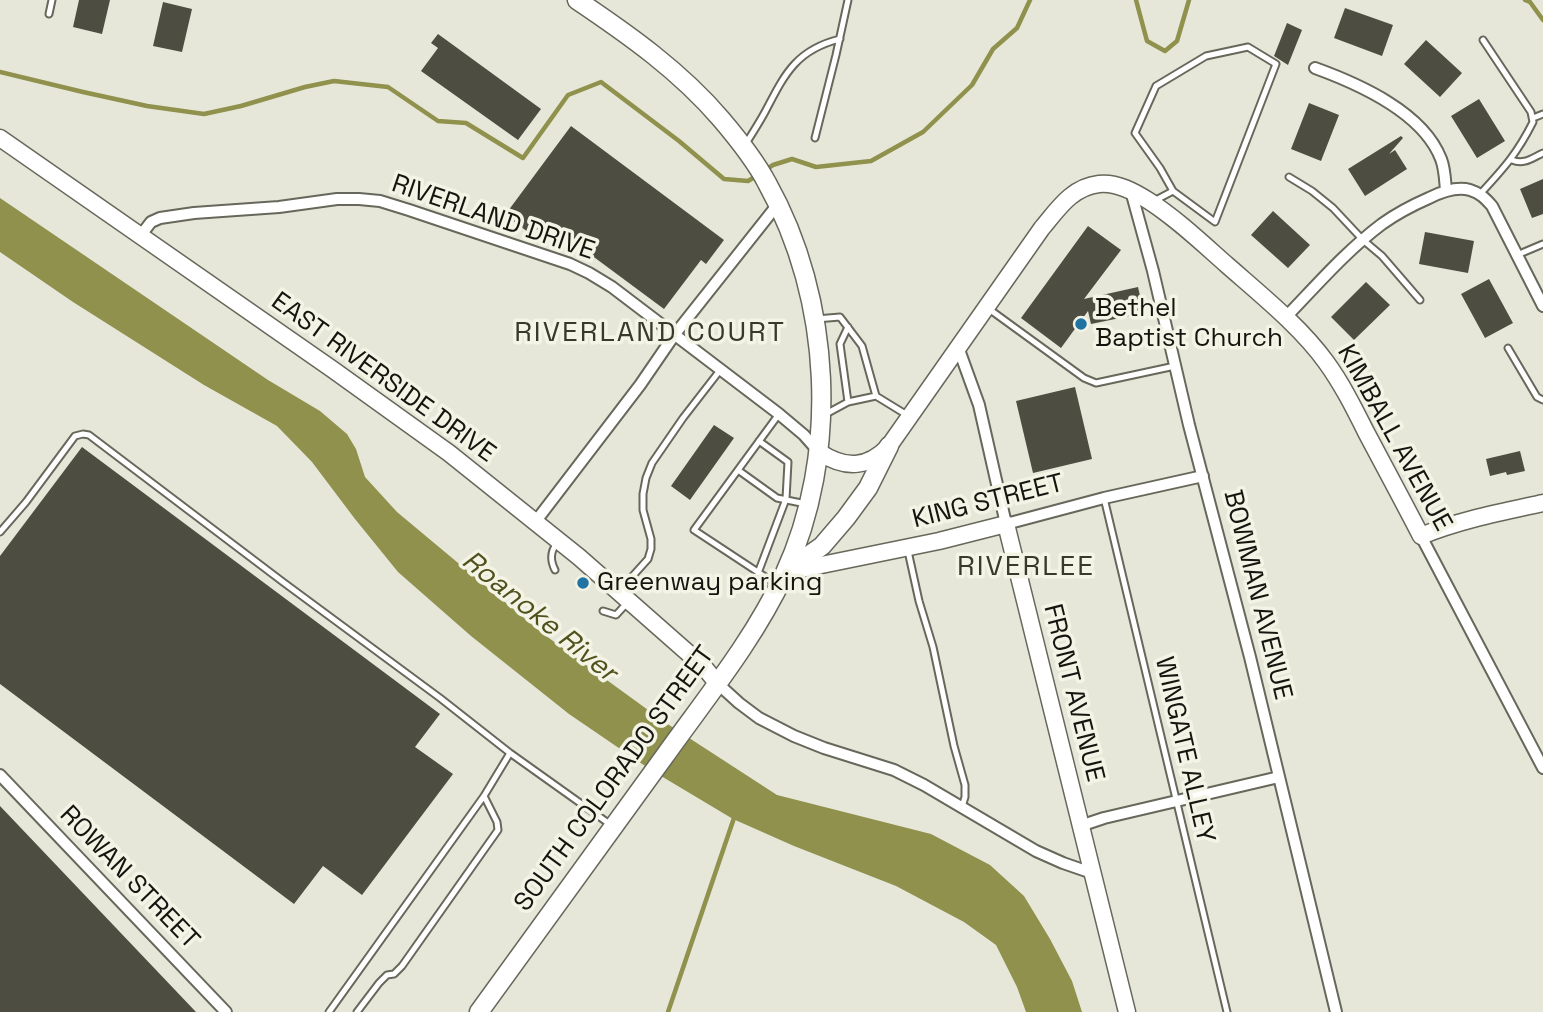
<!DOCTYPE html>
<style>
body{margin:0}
canvas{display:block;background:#e6e7d8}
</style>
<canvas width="1543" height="1012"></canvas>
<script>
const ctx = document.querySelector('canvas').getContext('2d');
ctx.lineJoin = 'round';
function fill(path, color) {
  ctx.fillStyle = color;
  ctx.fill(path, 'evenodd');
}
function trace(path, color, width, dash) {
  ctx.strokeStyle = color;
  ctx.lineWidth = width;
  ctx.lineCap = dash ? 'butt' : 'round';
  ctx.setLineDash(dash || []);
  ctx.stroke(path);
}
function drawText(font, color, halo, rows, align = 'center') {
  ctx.font = font + ' "Space Grotesk",sans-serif';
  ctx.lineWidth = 7;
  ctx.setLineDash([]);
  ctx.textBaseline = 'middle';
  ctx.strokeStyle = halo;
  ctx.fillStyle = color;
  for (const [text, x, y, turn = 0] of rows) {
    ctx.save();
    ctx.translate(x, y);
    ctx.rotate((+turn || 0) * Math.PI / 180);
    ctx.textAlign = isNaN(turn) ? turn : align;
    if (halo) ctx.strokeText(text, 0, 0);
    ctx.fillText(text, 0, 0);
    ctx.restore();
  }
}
const water = new Path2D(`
 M 0,198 L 268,380 L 320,411 L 347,434 L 356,449 L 365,477 L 397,512 L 542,633 L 666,723 L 777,795 L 931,834 L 990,865 L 1024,896 L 1050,939 L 1072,981 L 1082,1012 L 1026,1012 L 1017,987 L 996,945 L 964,922 L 896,886 L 794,846 L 733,819 L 651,770 L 569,714 L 471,636 L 398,572 L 355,519 L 312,462 L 277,426 L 204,385 L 73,302 L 0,252 Z`);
const stream = new Path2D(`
 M 1136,0 L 1147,41 L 1165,51 L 1177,41 L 1189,0
 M 1525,0 L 1530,2 L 1543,20
 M 0,72 L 83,92 L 147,106 L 204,114 L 241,106 L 305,87 L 334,81 L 388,87 L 438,121 L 466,123 L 523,158 L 568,95 L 601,82 L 679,141 L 724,179 L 748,181 L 758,175
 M 765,170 L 773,165 L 792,159 L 816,167 L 871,161 L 923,132 L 972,85 L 993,49 L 1017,28 L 1030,0
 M 668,1012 L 735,815`);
const building = new Path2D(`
 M 79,0 L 110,0 L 102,34 L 73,27 Z
 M 163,2 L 192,9 L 182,52 L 153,46 Z
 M 1345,8 L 1393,25 L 1382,56 L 1334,38 Z
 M 1287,23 L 1302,30 L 1288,65 L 1274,56 Z
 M 438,34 L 541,109 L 518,140 L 421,71 L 438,48 L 431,43 Z
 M 1426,40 L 1462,73 L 1440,97 L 1404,64 Z
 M 1479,99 L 1505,141 L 1477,158 L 1451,116 Z
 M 1309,103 L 1339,115 L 1321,161 L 1291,149 Z
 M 571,126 L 724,240 L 706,264 L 701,260 L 664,309 L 552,226 L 545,236 L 532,226 L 528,232 L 505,215 Z
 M 1401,136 L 1403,138 L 1389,154 L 1395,150 L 1407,169 L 1365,196 L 1348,169 Z
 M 1543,179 L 1543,214 L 1532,218 L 1520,189 Z
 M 1273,211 L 1310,245 L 1288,268 L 1251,235 Z
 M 1088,226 L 1121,250 L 1084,299 L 1138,287 L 1144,313 L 1091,324 L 1088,311 L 1061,348 L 1021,318 Z
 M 1425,232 L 1474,241 L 1468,273 L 1419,264 Z
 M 1489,279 L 1513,323 L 1485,338 L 1461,294 Z
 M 1366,282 L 1390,305 L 1354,340 L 1331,317 Z
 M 1075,387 L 1092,459 L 1033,473 L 1016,401 Z
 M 714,425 L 734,438 L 690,500 L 671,486 Z
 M 82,447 L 440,714 L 415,747 L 453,774 L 362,895 L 323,866 L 294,904 L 0,684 L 0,556 Z
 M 1520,451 L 1525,471 L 1507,475 L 1506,472 L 1490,476 L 1486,459 Z
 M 0,806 L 196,1012 L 0,1012 Z`);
const lane = new Path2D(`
 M 49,14 L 52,0
 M 1248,47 L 1276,64 L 1215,222 L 1173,191 L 1160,168 L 1135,133 L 1156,86 L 1206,56 Z
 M 1533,118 L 1543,114
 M 815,138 L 836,55 L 848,0
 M 745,145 C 752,134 759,123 765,112 C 784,76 795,50 840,39
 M 1512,160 C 1524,165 1532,158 1543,153
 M 1289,177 L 1312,191 L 1333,208 L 1363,240 L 1382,256 L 1420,300
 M 1480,194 C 1503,169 1517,154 1533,122 L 1531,112 L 1483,40
 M 1154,201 L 1173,191
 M 1517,255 L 1543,244
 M 989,309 L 1084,378 L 1096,383 L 1175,366
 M 816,319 L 840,317 L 862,346 L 876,396
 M 848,327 L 840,344 L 848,402
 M 1508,348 L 1537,397 L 1543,400
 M 824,415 L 848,402 L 876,396 L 907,415
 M 738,470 L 777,498 L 806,504
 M 1104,498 L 1227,1012
 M 0,532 L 26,502 L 75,436 L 83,434 L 89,435 L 283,582 L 440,698 L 510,753 L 611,825
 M 908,551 L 919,601 L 933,647 L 954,746 L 965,785 L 965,797 L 962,807
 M 555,570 C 550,560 550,552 557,543
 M 758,573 L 786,499 L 788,462 L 759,441
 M 776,584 L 694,530 L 779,414
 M 621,589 L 648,559 L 651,549 L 651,539 L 643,510 L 643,494 L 646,478 L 652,463 L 683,418 L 721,369
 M 603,611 L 616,615 L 628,602
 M 329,1012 L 484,796 L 510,753
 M 357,1012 L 379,983 L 387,975 L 394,974 L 402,966 L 498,830 L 497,822 L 484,796`);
const street = new Path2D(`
 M 1315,68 C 1359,84 1423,112 1441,159 C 1445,169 1445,180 1446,191
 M 1131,191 L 1153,271 L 1189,425 L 1250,657 L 1336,1012
 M 141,235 L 151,222 L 160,218 L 194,213 L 279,207 L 337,199 L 359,199 L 380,201 L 409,210 L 570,264 L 589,273 L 612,287 L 779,414 L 804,435 L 819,452
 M 1285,318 C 1316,286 1346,251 1382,224 C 1396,214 1413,205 1429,198 C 1441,192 1456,186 1470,190 C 1480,193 1485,198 1492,206 L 1543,306
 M 958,347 L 979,405 L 1006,524 L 1104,498 L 1203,476
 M 536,521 L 640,385 L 675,334 L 778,204
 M 1421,536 L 1543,768
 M 717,683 L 739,703 L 759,718 L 794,736 L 824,748 L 894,770 L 924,785 L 1036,851 L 1063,863 L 1092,873
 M 0,775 L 226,1012
 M 1080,826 L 1104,818 L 1279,777`);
const secondary = new Path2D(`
 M 0,138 L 332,369 L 449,453 L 579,557 L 704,667 L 717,683
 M 819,452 C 845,469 867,469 889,446 L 1042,228 C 1058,209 1072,187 1099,184 C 1117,182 1135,192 1149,201 C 1177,219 1202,243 1227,265 C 1260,294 1301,327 1326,362 C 1342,384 1354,408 1366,432 C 1384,466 1403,501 1421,536 C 1460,520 1502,512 1543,503
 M 787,572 L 939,541 L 1006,524 L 1127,1012`);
const primary = new Path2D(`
 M 785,572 L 822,546 L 846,518 L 868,488 L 889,446
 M 479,1012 C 541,927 603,842 664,757 C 706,698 753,641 784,575 C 840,455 832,299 767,183 C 755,160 738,139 721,119 C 680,71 629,35 577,0`);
const markers = [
 [1081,324,7,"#1f74a4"],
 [583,583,7,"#1f74a4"]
];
const streetNames = [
 ["RIVERLAND DRIVE",493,218,19],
 ["EAST RIVERSIDE DRIVE",383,378,36],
 ["KIMBALL AVENUE",1394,438,61],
 ["KING STREET",988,502,-14],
 ["BOWMAN AVENUE",1257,595,76],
 ["FRONT AVENUE",1073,693,76],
 ["WINGATE ALLEY",1184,750,77],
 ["SOUTH COLORADO STREET",615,779,-54],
 ["ROWAN STREET",129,878,46]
];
const poiNames = [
 ["Bethel",1095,309],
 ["Baptist Church",1095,339],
 ["Greenway parking",597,583]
];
const neighbourhoodNames = [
 ["RIVERLAND COURT",650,333],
 ["RIVERLEE",1026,567]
];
const waterNames = [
 ["Roanoke River",539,617,39]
];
fill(water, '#8f914d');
trace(stream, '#8f914d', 4.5);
fill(building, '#4d4e41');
trace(lane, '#67685b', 9);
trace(street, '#67685b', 14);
trace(secondary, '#67685b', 19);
trace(primary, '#67685b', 21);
trace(lane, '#fff', 5);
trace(street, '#fff', 10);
trace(secondary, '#fff', 16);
trace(primary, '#fff', 18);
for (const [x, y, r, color] of markers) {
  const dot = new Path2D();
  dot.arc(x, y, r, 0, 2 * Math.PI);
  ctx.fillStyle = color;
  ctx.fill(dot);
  trace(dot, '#f3f4e5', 2.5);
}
drawText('26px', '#151510', '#f3f4e5', streetNames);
drawText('26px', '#151510', '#f3f4e5', poiNames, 'left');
ctx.letterSpacing = '2px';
drawText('28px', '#38392d', '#f3f4e5', neighbourhoodNames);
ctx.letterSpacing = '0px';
drawText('italic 28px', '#50511d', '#f3f4e5', waterNames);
</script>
